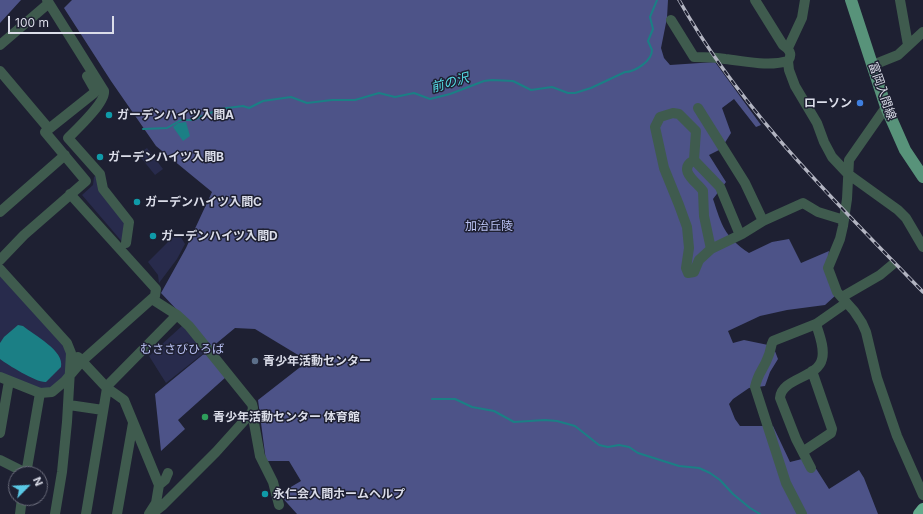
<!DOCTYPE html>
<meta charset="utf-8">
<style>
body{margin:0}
#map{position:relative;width:923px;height:514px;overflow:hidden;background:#1e2032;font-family:Inter,sans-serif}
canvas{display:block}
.north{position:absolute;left:8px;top:466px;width:40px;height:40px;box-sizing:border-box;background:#1e2032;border:1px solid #6a6c7b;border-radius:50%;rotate:66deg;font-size:11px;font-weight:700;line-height:16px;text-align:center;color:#dbdde9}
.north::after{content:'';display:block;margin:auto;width:14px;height:18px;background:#5ac8e5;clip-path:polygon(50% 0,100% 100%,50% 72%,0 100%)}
.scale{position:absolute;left:8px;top:16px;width:106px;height:18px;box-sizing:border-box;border:2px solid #dbdde9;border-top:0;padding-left:5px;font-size:12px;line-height:14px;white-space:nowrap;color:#dbdde9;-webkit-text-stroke:3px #1e2032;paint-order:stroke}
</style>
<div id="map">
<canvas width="923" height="514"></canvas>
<div class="north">N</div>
<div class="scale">100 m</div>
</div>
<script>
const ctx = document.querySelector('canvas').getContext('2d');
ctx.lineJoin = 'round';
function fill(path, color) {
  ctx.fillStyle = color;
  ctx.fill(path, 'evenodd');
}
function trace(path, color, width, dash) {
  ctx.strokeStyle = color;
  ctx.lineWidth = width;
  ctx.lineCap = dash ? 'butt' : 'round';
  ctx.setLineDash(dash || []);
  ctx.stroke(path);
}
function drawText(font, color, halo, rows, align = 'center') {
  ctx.font = font + ' Inter,"Noto Sans JP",sans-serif';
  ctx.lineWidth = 3;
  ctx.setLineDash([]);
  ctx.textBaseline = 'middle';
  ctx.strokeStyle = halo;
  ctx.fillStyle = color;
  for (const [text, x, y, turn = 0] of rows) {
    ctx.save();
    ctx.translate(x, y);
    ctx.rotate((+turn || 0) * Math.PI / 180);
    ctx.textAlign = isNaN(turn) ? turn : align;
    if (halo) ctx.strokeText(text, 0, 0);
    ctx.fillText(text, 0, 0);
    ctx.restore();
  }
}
const green = new Path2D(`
 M 147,148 L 163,169 L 155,175 L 138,154 Z
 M 96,175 L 129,222 L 124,244 L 82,195 L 93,185 L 94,177 Z
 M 178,232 L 185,244 L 177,259 L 159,283 L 158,275 L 148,262 Z
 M 0,274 L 63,344 L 67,353 L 66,375 L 52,388 L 44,390 L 0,375 Z
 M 183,325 L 205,352 L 166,383 L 149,356 Z`);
const forest = new Path2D(`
 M 0,0 L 21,0 L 0,23 Z
 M 72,0 L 668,0 L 667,18 L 661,48 L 664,58 L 670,65 L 715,62 L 761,125 L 756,127 L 734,99 L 722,108 L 731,133 L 721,149 L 709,155 L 726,182 L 713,199 C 722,226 724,236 749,253 L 772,242 L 789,239 L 801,263 L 829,251 L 827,265 L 836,295 L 825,305 L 787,310 L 760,316 L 728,331 L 733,343 L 744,340 L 773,346 L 778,359 L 770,372 L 765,386 L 749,388 L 733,399 L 729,404 L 735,419 L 740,426 L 773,426 L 790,462 L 802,459 L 815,467 L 829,489 L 859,470 L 864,478 L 878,514 L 297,514 L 279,494 L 301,481 L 289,461 L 266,461 L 258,400 L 308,361 L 255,329 L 235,328 L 212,347 L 161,293 L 186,248 L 212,192 L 156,146 L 111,81 L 64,8 Z
 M 205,353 L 226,377 L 178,420 L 185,429 L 161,451 L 155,394 Z`);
const water = new Path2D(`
 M 186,122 L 190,136 L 183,141 L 173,127 L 178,123 Z
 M 18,325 L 23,326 C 34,335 65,351 61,367 L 46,382 C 37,383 8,365 0,359 L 0,343 L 4,337 Z`);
const stream = new Path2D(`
 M 143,129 L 167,128 L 181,120 L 193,120 L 220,109 L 243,106 L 249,108 L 263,101 L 291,97 L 307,103 L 332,100 L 355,100 L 379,93 L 395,97 L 414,93 L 430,99 L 450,94 L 484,81 L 492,80 L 513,81 L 531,90 L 552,87 L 568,93 L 575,93 L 591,88 L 625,72 C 635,72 652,61 652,50 L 648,41 L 653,29 L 650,17 L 657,0
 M 432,399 L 455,399 L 472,407 L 494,411 L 514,422 L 545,420 L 557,421 L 575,426 L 599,445 L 608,447 L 619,445 L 629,447 L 638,453 L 679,466 L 699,468 L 710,473 L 720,480 L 733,494 L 750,508 L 760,514`);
const minor = new Path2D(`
 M 47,0 L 104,91 C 106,102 76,130 68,138 L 100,174 L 103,189 L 129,222 L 126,243
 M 900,0 L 908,45
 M 671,20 L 694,57 C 704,57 715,57 725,59 C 745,61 768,67 788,61 C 793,54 789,49 783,45 L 755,0
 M 0,45 L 49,3
 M 788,48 L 802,18 L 805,0
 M 788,61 L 789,70 L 795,86 L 817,123 L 824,142 L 832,157 L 848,174 L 898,210 L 906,218 L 923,247
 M 873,65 L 898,55 L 923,32
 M 0,71 L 49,129
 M 886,107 L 849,160 L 847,199 L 843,226 L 840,239 L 828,268 L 837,292 L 854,311 L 862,323 L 866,332 L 877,378 L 897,436 L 923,495
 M 698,108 L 745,183 L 763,221
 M 694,160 L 720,187 L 740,235
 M 0,212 L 65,155
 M 711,249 L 699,260 L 694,272 L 688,273 L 686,268 L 689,248 L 687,227 L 679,205 L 664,168 L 655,127 L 660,117 L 673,113 L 679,114 L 696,131 L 694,160 C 676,170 698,183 703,191 L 704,216 L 711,249 L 742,234 L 763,221 L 803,203 L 818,212 L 844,220
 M 0,260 L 24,235 L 86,181 L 45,132 L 94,93 L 95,90 L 87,76
 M 0,269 L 67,343 L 71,353 L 67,422 L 62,472 L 55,514
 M 842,297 L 880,275 L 892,265
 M 152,299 L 177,315 L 189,326 L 252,404 L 253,408 L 252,412 L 260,456 L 273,482 L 279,505
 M 78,357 L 107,388 L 124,400 L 159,485 L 156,503 L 149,514
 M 0,377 L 40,393 L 52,392 L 65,381 L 82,361 L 155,296 L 156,289 L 70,194
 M 69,405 L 103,410
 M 0,433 L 9,381
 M 804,451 L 831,433 L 832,429 L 812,371
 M 0,460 L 26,473
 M 811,468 L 796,439 L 780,398 C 781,378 818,378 822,359 C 825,348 819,334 816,324
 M 26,474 L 40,393
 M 159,485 L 165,480 L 168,473
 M 153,513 L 163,505 L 216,452 L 252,412
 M 20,514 L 22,498
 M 86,514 L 107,388 L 109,384 L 177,315
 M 117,514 L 133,423
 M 802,514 L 786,483 L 755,387 C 758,372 764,369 768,357 C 771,351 770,347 773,341 L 816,324 L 846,303`);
const major = new Path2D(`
 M 851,0 L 886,107 L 905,150 L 923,177`);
const highway = new Path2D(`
 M 919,514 L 923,509`);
const rail = new Path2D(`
 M 679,0 C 741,111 835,201 923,292`);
const markers = [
 [860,103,4,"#3f7fe0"],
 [109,115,4,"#0f9aa8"],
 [100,157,4,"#0f9aa8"],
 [137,202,4,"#0f9aa8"],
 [153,236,4,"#0f9aa8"],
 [255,361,4,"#5c6f8a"],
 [205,417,4,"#2e9e5b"],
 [265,494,4,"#0f9aa8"]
];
const streetNames = [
 ["富岡入間線",882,91,71]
];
const poiNames = [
 ["ローソン",852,103,"right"],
 ["ガーデンハイツ入間A",117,115],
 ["ガーデンハイツ入間B",108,157],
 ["ガーデンハイツ入間C",145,202],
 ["ガーデンハイツ入間D",161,236],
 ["青少年活動センター",263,361],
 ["青少年活動センター 体育館",213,417],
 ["永仁会入間ホームヘルプ",273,494]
];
const parkNames = [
 ["加治丘陵",489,226],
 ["むささびひろば",182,349]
];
const waterNames = [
 ["前の沢",450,83,-16]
];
fill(green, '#282b4c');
fill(forest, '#4d5388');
fill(water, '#1b7f85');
trace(stream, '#1b7f85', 2);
trace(minor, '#3f5b4e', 10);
trace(major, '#58937a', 12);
trace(highway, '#62aa8c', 12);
trace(rail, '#b2b4c1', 3.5);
trace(rail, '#1e2032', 2, [6]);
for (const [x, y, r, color] of markers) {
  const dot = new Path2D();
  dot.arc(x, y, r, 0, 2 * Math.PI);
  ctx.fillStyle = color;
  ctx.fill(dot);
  trace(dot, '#1e2032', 1.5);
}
drawText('12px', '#dbdde9', '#1e2032', streetNames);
drawText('bold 12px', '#dbdde9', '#1e2032', poiNames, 'left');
drawText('12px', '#b9c0f2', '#1e2032', parkNames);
drawText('italic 13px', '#56dde6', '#1e2032', waterNames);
</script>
